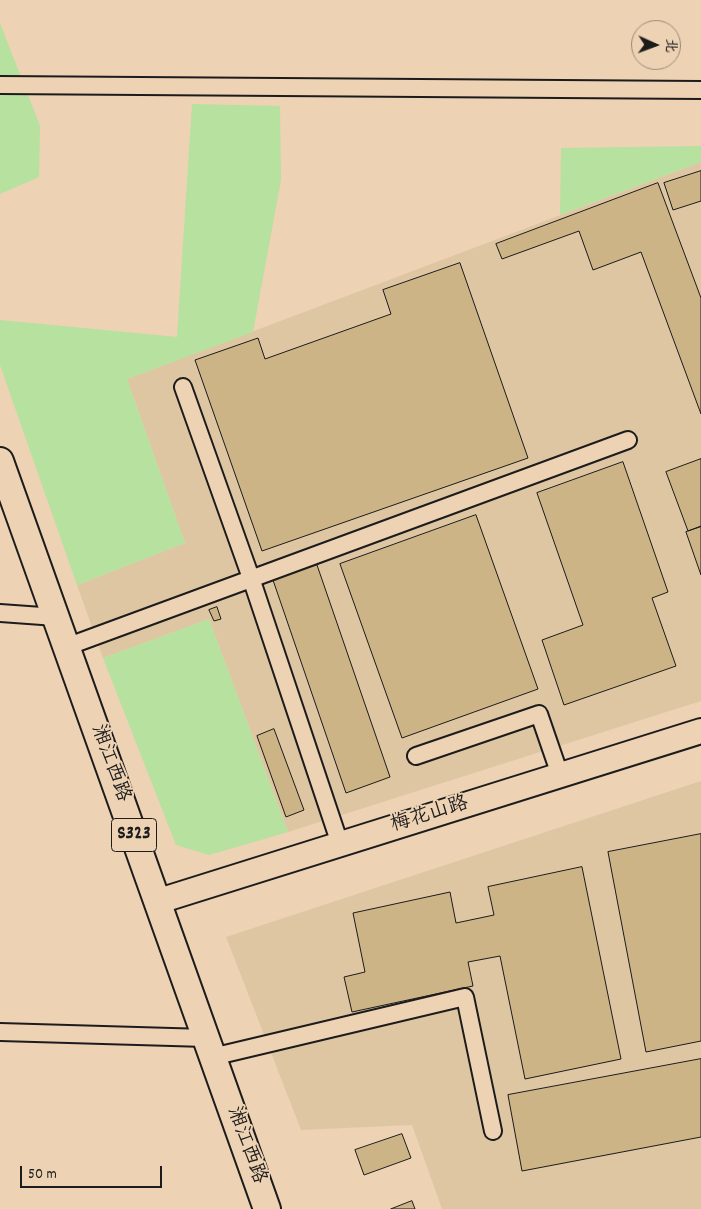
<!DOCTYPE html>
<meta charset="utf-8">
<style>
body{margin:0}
#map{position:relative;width:701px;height:1209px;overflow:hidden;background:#edd2b4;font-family:Dekko,"LXGW WenKai TC",sans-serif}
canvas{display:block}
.north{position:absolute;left:631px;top:20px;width:50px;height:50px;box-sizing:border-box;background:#edd2b4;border:1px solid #998977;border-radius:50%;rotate:92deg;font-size:14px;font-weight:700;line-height:20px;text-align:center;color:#1c1c1c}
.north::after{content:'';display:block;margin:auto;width:18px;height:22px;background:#1c1c1c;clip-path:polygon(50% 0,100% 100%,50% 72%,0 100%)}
.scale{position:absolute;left:20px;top:1166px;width:142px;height:22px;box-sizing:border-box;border:2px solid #1c1c1c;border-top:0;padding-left:6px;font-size:15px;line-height:18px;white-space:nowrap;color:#1c1c1c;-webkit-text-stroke:4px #edd2b4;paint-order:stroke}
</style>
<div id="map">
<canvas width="701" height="1209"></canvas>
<div class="north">北</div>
<div class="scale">50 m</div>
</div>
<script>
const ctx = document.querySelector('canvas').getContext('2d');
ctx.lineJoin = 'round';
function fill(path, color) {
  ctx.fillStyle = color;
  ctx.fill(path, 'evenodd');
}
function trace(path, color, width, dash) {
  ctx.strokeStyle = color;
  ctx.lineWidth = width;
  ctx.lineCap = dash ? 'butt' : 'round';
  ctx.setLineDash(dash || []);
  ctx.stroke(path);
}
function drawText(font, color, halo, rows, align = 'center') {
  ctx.font = font + ' Dekko,"LXGW WenKai TC",sans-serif';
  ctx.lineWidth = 4;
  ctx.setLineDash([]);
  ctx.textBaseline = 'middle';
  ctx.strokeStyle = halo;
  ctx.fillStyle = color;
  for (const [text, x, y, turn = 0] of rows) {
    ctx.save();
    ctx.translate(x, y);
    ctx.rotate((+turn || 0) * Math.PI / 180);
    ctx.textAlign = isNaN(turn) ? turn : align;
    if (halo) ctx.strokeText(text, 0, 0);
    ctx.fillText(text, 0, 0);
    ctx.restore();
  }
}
const built = new Path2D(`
 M 701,162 L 701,701 L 288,832 L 209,619 L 103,658 L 77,585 L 185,543 L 127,379 Z
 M 701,781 L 701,1209 L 442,1209 L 412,1125 L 301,1130 L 226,937 Z`);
const green = new Path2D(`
 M 0,23 L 40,126 L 39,177 L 0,194 Z
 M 192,104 L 280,106 L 281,180 L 253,332 L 127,379 L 185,543 L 77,585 L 0,365 L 0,320 L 177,337 Z
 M 701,146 L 701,162 L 560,215 L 561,148 Z
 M 209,619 L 288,832 L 209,855 L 176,845 L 103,658 Z`);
const building = new Path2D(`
 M 701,171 L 701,201 L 673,210 L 664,183 Z
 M 658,183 L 701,298 L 701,414 L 641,252 L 593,270 L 579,231 L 502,259 L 496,244 Z
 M 460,263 L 528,458 L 262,551 L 195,360 L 258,338 L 265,359 L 391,314 L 383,290 Z
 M 701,459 L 701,526 L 688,531 L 666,472 Z
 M 623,462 L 668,592 L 652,598 L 676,666 L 564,705 L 542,640 L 583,625 L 537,493 Z
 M 476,515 L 538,689 L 402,738 L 340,564 Z
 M 701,527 L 701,575 L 686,532 Z
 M 317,565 L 390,777 L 346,793 L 273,580 Z
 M 217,607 L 221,619 L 214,621 L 209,610 Z
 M 274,729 L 304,810 L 286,817 L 257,736 Z
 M 701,834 L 701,1041 L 646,1052 L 608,852 Z
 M 582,867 L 621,1059 L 525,1079 L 500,956 L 468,962 L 473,986 L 352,1012 L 344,977 L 365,972 L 353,913 L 450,892 L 456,923 L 494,915 L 488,887 Z
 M 701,1059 L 701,1137 L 522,1171 L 508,1095 Z
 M 402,1134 L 411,1158 L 364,1175 L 355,1150 Z
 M 412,1201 L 415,1209 L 391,1209 Z`);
const street = new Path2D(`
 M 0,85 L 701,90
 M 183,387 L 251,578 L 340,844
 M 0,613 L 56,617
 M 66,647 L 628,440
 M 416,756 L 539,714 L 560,775
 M 0,1032 L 206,1038
 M 212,1057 L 465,997 L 493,1131`);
const secondary = new Path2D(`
 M 159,901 L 701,731`);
const primary = new Path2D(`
 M 0,461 L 267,1209`);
const shields = [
 [134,835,45]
];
const shieldNames = [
 ["S323",134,835]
];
const streetNames = [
 ["湘江西路",109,764,70],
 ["梅花山路",430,816,-17],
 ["湘江西路",245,1146,70]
];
fill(built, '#dfc6a3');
fill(green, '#b6e19f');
fill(building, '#cdb487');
trace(building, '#1c1c1c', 1);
trace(street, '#1c1c1c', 20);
trace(secondary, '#1c1c1c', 28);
trace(primary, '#1c1c1c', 30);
trace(street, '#edd2b4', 16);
trace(secondary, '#edd2b4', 24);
trace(primary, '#edd2b4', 26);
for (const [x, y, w] of shields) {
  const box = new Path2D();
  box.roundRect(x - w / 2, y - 16.5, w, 33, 4);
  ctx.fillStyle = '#edd2b4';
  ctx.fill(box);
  trace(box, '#1c1c1c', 1);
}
drawText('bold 19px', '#1c1c1c', null, shieldNames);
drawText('20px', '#1c1c1c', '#edd2b4', streetNames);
</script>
